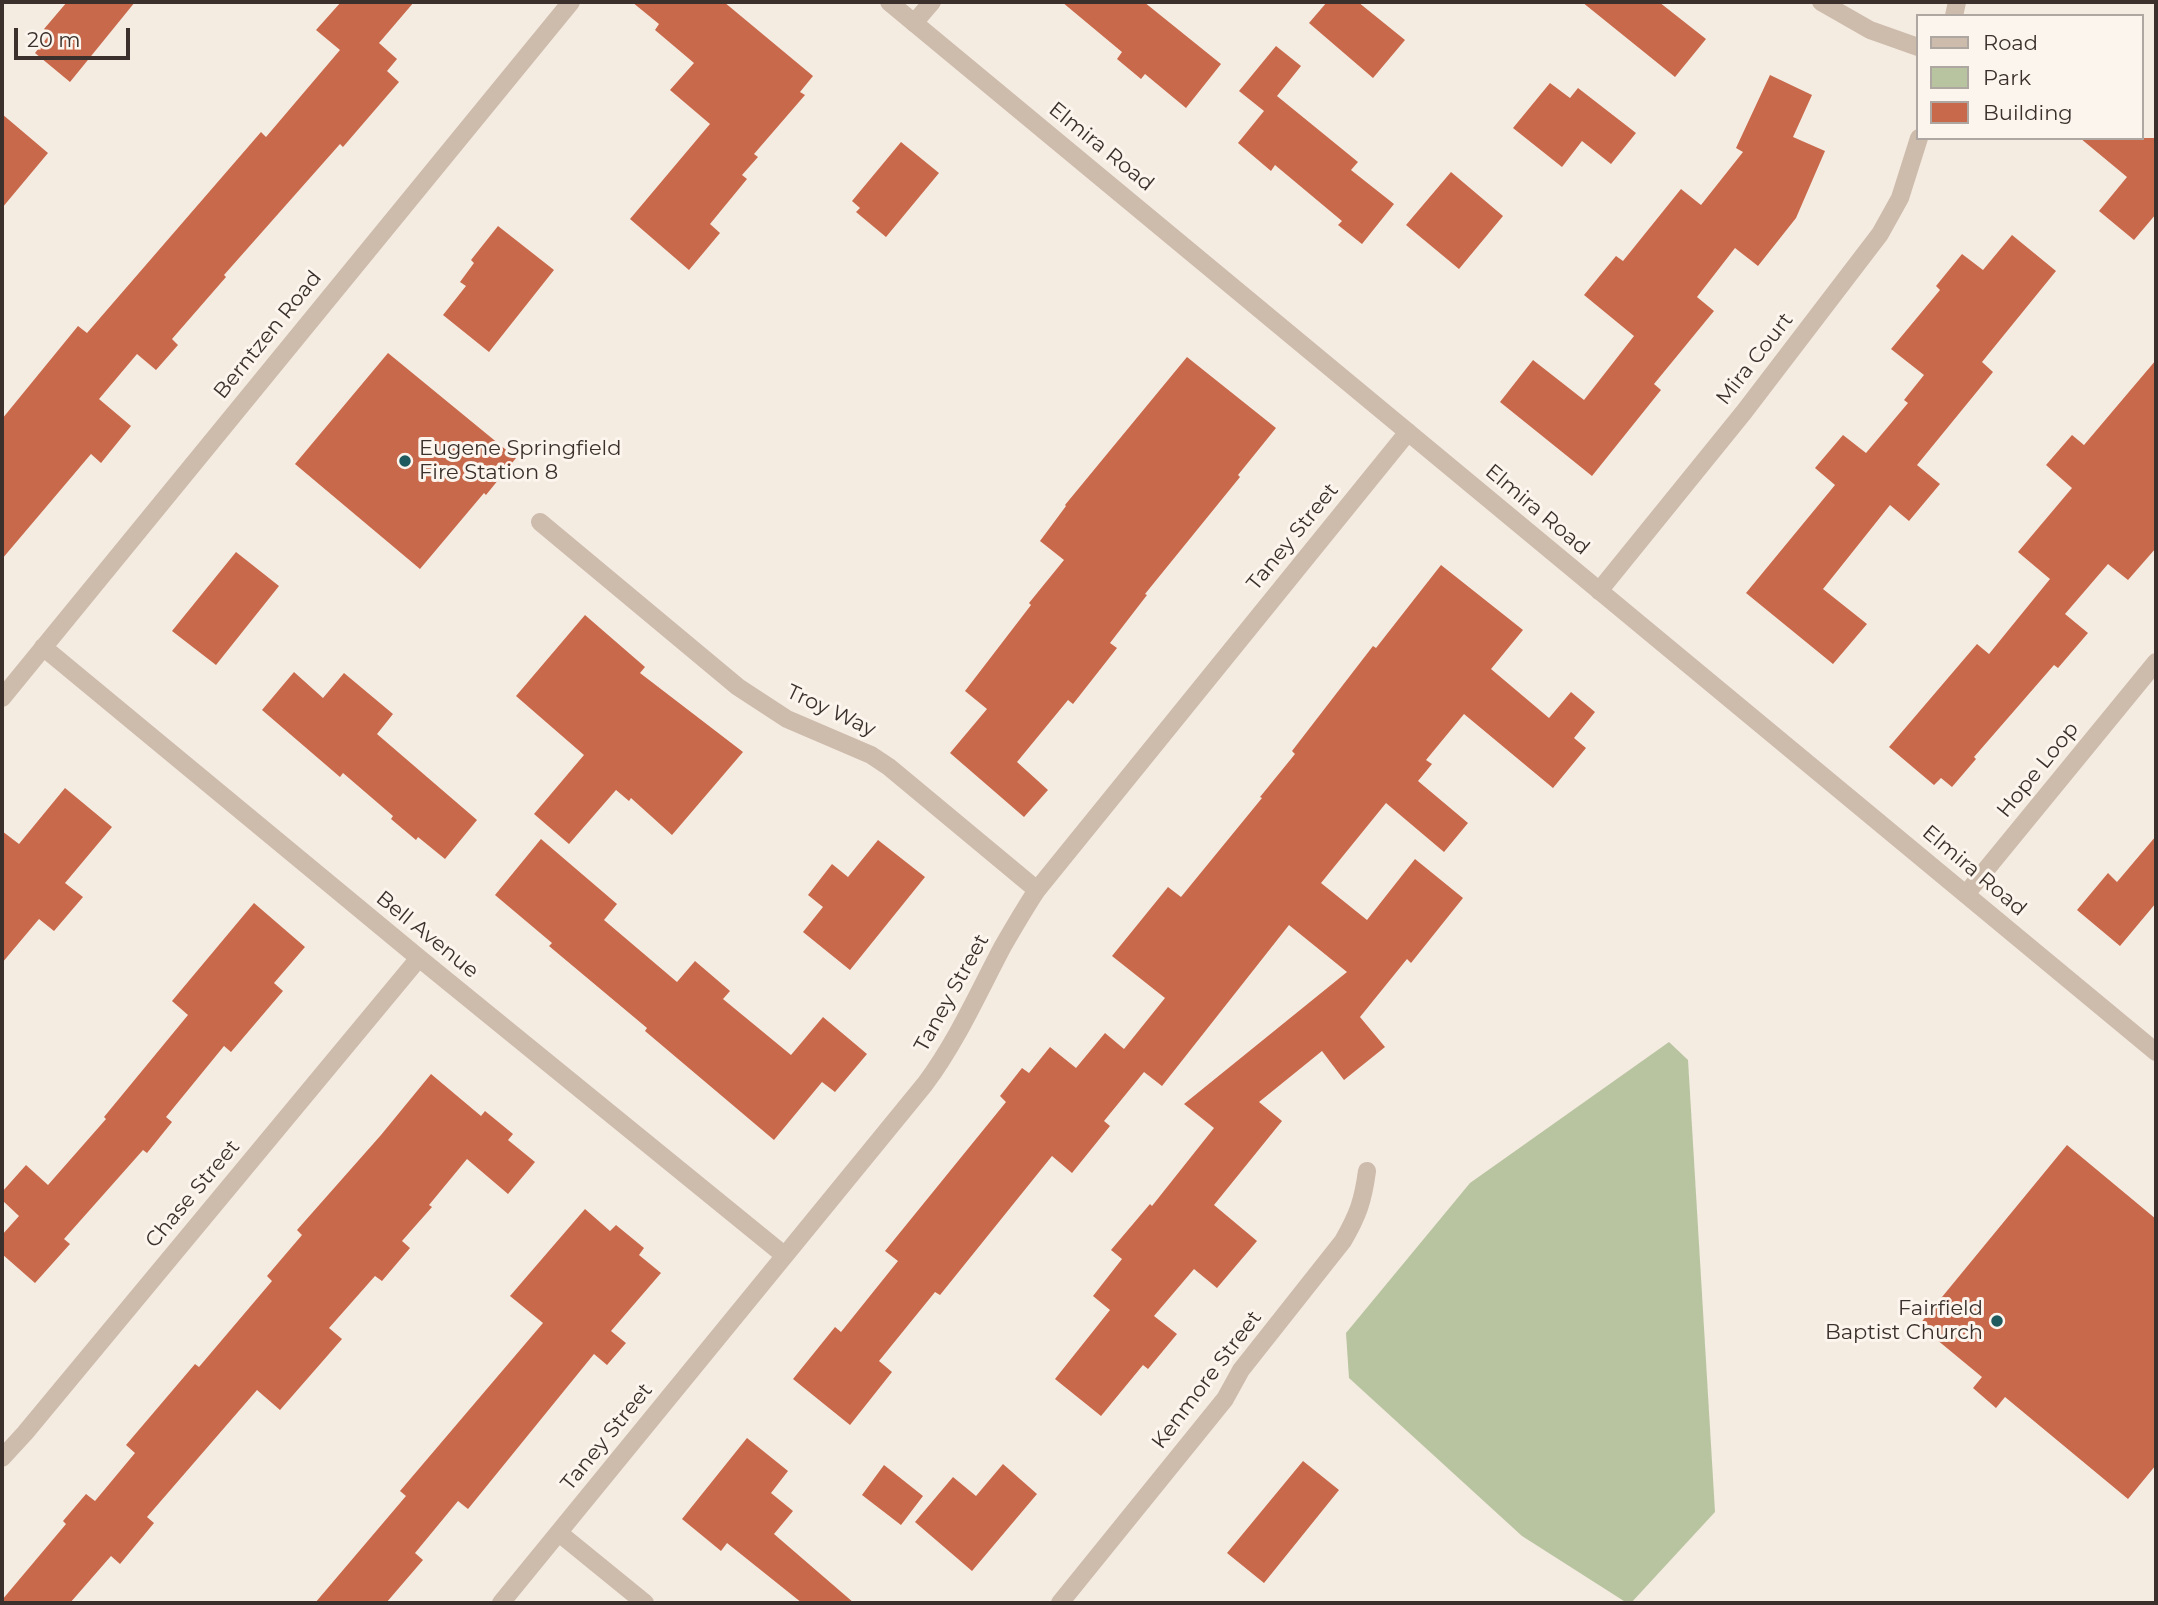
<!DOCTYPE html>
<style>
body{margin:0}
#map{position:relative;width:2158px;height:1605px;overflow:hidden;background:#f4ebe1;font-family:Montserrat,sans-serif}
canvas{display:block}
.frame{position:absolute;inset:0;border:4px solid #3b302b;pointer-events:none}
.legend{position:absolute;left:1916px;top:14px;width:228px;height:126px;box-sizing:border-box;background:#fbf5ee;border:2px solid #aea6a0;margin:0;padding:9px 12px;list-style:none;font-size:21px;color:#3b302b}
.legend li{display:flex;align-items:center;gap:14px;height:35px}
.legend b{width:35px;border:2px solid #aea6a0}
.scale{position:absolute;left:14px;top:28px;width:116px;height:32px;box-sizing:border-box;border:4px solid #3b302b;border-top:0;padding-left:9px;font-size:21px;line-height:24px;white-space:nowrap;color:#3b302b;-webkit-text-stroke:5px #fbf5ee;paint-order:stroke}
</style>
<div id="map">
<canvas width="2158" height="1605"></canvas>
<div class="frame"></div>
<ul class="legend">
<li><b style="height:9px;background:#cdbbac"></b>Road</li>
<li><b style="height:19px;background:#b8c4a0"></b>Park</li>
<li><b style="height:19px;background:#c8694b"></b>Building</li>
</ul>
<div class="scale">20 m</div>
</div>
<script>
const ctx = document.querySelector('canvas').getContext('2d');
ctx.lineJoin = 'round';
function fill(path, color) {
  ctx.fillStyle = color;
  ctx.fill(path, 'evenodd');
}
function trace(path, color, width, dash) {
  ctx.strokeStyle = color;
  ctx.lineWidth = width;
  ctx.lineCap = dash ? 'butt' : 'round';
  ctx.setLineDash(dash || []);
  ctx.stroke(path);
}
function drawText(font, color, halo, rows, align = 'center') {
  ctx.font = font + ' Montserrat,sans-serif';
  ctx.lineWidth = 6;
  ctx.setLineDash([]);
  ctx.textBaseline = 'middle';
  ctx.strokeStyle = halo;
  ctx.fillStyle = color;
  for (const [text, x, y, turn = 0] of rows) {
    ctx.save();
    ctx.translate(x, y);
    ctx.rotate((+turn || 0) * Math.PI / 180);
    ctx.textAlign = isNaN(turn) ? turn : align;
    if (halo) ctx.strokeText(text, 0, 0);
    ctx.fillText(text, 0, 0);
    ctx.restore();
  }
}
const green = new Path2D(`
 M 1669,1042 L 1688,1060 L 1715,1512 L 1631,1603 L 1627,1603 L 1522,1536 L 1349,1378 L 1346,1333 L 1470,1183 Z`);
const building = new Path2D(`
 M 67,2 L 135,2 L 70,82 L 35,53 L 50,34 L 44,29 Z
 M 341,2 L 414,2 L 379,43 L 397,59 L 387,71 L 399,82 L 343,147 L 340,144 L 224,275 L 226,277 L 172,339 L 178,345 L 156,370 L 137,354 L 99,399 L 131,426 L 101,463 L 91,454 L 2,559 L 2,419 L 78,326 L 87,333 L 261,132 L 266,137 L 340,50 L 316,30 Z
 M 632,2 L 724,2 L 813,76 L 800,92 L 805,95 L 754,154 L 758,157 L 742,175 L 747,179 L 710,224 L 720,233 L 689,270 L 630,219 L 710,124 L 670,90 L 694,63 L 655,30 L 659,24 Z
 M 1062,2 L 1144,2 L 1221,64 L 1186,108 L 1145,74 L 1141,79 L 1117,59 L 1122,52 Z
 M 1327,2 L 1358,2 L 1405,40 L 1373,78 L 1309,23 Z
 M 1582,2 L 1659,2 L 1706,39 L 1675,77 Z
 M 1276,46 L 1301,66 L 1277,96 L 1358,162 L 1351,170 L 1394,204 L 1362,244 L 1338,225 L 1342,221 L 1275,165 L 1271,171 L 1238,143 L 1264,111 L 1239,91 Z
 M 1770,75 L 1812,95 L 1793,137 L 1825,151 L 1796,218 L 1758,266 L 1735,248 L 1697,297 L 1714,311 L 1654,384 L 1661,390 L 1592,476 L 1500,402 L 1533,360 L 1584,400 L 1634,336 L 1584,295 L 1616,256 L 1623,261 L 1681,189 L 1701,205 L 1743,152 L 1736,148 Z
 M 1550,83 L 1570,98 L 1578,88 L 1636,133 L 1611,164 L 1582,141 L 1562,167 L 1513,128 Z
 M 2,114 L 48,153 L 2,208 Z
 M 2080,138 L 2156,138 L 2156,214 L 2134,240 L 2099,211 L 2127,177 Z
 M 901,142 L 939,173 L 886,237 L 856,212 L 860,208 L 852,201 Z
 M 1451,172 L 1503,216 L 1459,269 L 1406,225 Z
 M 498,226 L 554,270 L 489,352 L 443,315 L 466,286 L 460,282 L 474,263 L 471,260 Z
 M 2012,235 L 2056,271 L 1982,362 L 1993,372 L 1917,465 L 1940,484 L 1909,521 L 1890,505 L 1823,589 L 1867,624 L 1833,664 L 1746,593 L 1835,485 L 1815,468 L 1843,435 L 1866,453 L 1908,403 L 1904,400 L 1924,375 L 1891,349 L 1940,290 L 1936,286 L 1962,254 L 1983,270 Z
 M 388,353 L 516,458 L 486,495 L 484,493 L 420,569 L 295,464 Z
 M 1187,357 L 1276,428 L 1238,475 L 1240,477 L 1145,594 L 1147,595 L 1110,643 L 1117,648 L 1073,704 L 1068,700 L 1017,762 L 1048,790 L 1024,817 L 950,753 L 987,709 L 965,691 L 1031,605 L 1029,603 L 1064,560 L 1040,541 L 1066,506 L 1065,505 Z
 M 2156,360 L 2156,548 L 2128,580 L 2108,564 L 2065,614 L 2088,633 L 2058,668 L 2054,665 L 1974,757 L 1976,759 L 1952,787 L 1941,778 L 1934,785 L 1889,747 L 1977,644 L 1989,654 L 2050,579 L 2018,552 L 2072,488 L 2046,465 L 2072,435 L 2084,445 Z
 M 236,552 L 279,586 L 216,665 L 172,631 Z
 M 1441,565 L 1523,630 L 1491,669 L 1549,718 L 1571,692 L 1595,712 L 1574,738 L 1586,748 L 1553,788 L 1464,714 L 1426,760 L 1432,764 L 1418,781 L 1468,823 L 1444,852 L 1386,803 L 1321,883 L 1367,920 L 1415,859 L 1463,898 L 1411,963 L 1407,959 L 1360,1017 L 1385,1047 L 1344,1080 L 1322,1051 L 1259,1102 L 1282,1121 L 1214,1205 L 1257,1241 L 1217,1288 L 1194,1269 L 1154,1316 L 1177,1334 L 1148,1369 L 1143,1365 L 1101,1416 L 1055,1379 L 1110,1310 L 1093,1296 L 1122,1259 L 1111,1250 L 1150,1204 L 1152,1206 L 1214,1128 L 1184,1104 L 1347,972 L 1289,925 L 1162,1086 L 1144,1072 L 1104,1121 L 1110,1126 L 1072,1173 L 1052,1156 L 940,1295 L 935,1292 L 879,1361 L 892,1372 L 850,1425 L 793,1379 L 835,1327 L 841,1332 L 898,1261 L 885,1251 L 1006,1102 L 1000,1096 L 1022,1068 L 1029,1073 L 1050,1047 L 1076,1068 L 1105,1033 L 1124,1049 L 1165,998 L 1112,956 L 1168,887 L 1181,897 L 1262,798 L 1260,797 L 1295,754 L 1292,751 L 1373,646 L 1376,648 Z
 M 585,615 L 645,667 L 640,673 L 743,752 L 672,835 L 631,798 L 629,801 L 616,790 L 569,844 L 534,814 L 584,755 L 516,696 Z
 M 294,672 L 323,698 L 344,673 L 393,714 L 377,734 L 477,820 L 445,859 L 418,837 L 416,840 L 391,819 L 393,816 L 343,773 L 340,777 L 262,710 Z
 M 65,788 L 112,827 L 65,883 L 83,897 L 54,931 L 39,919 L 2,963 L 2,831 L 19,844 Z
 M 2156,836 L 2156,903 L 2120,946 L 2077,910 L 2108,873 L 2117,882 Z
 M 541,839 L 617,904 L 604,920 L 677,982 L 695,961 L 730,991 L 723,999 L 791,1055 L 823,1017 L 867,1054 L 835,1092 L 822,1082 L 774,1140 L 645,1031 L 647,1028 L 549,946 L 552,943 L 495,895 Z
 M 878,840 L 925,877 L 850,970 L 803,932 L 823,907 L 808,895 L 832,864 L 848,877 Z
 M 254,903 L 305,947 L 274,983 L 283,991 L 231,1052 L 224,1046 L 166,1117 L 172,1122 L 147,1153 L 143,1150 L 64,1239 L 70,1244 L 35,1283 L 2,1254 L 2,1235 L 19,1216 L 2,1200 L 2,1192 L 26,1165 L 48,1185 L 106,1119 L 104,1117 L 188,1015 L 172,1001 Z
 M 431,1074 L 481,1116 L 485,1111 L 513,1134 L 508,1140 L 535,1162 L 508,1194 L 467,1159 L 429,1205 L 432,1207 L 402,1241 L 410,1248 L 382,1281 L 375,1276 L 329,1328 L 342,1339 L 280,1410 L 257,1390 L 147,1517 L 154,1523 L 120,1564 L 111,1556 L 70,1603 L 2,1603 L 2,1600 L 66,1524 L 63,1521 L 86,1494 L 95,1501 L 135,1453 L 126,1445 L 195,1364 L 199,1367 L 272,1281 L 267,1276 L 302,1235 L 297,1230 L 381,1135 Z
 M 2067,1145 L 2156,1219 L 2156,1465 L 2128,1499 L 2005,1397 L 1996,1408 L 1973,1388 L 1982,1377 L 1919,1325 Z
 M 585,1209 L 610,1231 L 616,1225 L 644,1248 L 639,1255 L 661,1273 L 611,1331 L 626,1343 L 607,1365 L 594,1354 L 468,1509 L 458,1501 L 415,1553 L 423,1560 L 386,1603 L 315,1603 L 406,1496 L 400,1491 L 543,1323 L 510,1296 Z
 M 747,1438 L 788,1471 L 771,1493 L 793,1511 L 774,1534 L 854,1603 L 802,1603 L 727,1543 L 721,1551 L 682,1519 Z
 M 1303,1461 L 1339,1490 L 1264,1583 L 1227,1553 Z
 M 1003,1464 L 1037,1494 L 972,1571 L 915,1522 L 953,1477 L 976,1496 Z
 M 884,1465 L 923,1496 L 901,1525 L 862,1495 Z`);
const minor = new Path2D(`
 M 1821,2 L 1870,30 L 1918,47
 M 1954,16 L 1957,2
 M 914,23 L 932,2
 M 540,522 L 738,687 L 787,719 L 871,755 L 889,767 L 1037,890
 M 1599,591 L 1744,412 L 1880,234 L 1900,198 L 1919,138
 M 43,647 L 419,958 L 784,1255
 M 2,698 L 571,2
 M 1966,894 L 2156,662
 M 2,1458 L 25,1433 L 419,958
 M 559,1533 L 645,1603
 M 501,1603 L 925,1084 C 957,1041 978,993 1003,946 C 1014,927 1025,908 1037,890 L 1408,432
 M 1060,1603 L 1225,1399 L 1241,1370 L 1343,1241 C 1358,1215 1363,1201 1367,1171`);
const tertiary = new Path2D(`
 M 889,2 L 2156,1052`);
const markers = [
 [405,461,7,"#1f5a5e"],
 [1997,1321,7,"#1f5a5e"]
];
const streetNames = [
 ["Elmira Road",1101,147,39],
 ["Berntzen Road",268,335,-51],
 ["Mira Court",1755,359,-52],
 ["Elmira Road",1537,510,40],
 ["Taney Street",1293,537,-51],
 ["Troy Way",831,711,25],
 ["Hope Loop",2038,770,-51],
 ["Elmira Road",1974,871,40],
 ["Bell Avenue",427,935,39],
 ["Taney Street",952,993,-61],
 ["Chase Street",193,1194,-50],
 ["Kenmore Street",1207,1380,-53],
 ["Taney Street",607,1437,-51]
];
const poiNames = [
 ["Eugene Springfield",419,449],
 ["Fire Station 8",419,473],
 ["Fairfield",1983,1309,"right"],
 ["Baptist Church",1983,1333,"right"]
];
fill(green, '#b8c4a0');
fill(building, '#c8694b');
trace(minor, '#cdbbac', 18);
trace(tertiary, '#cdbbac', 18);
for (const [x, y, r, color] of markers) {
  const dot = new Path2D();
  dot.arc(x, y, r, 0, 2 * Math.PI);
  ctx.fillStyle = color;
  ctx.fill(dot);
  trace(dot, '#fbf5ee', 2.5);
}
drawText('21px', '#3b302b', '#fbf5ee', streetNames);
drawText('21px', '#3b302b', '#fbf5ee', poiNames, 'left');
</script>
